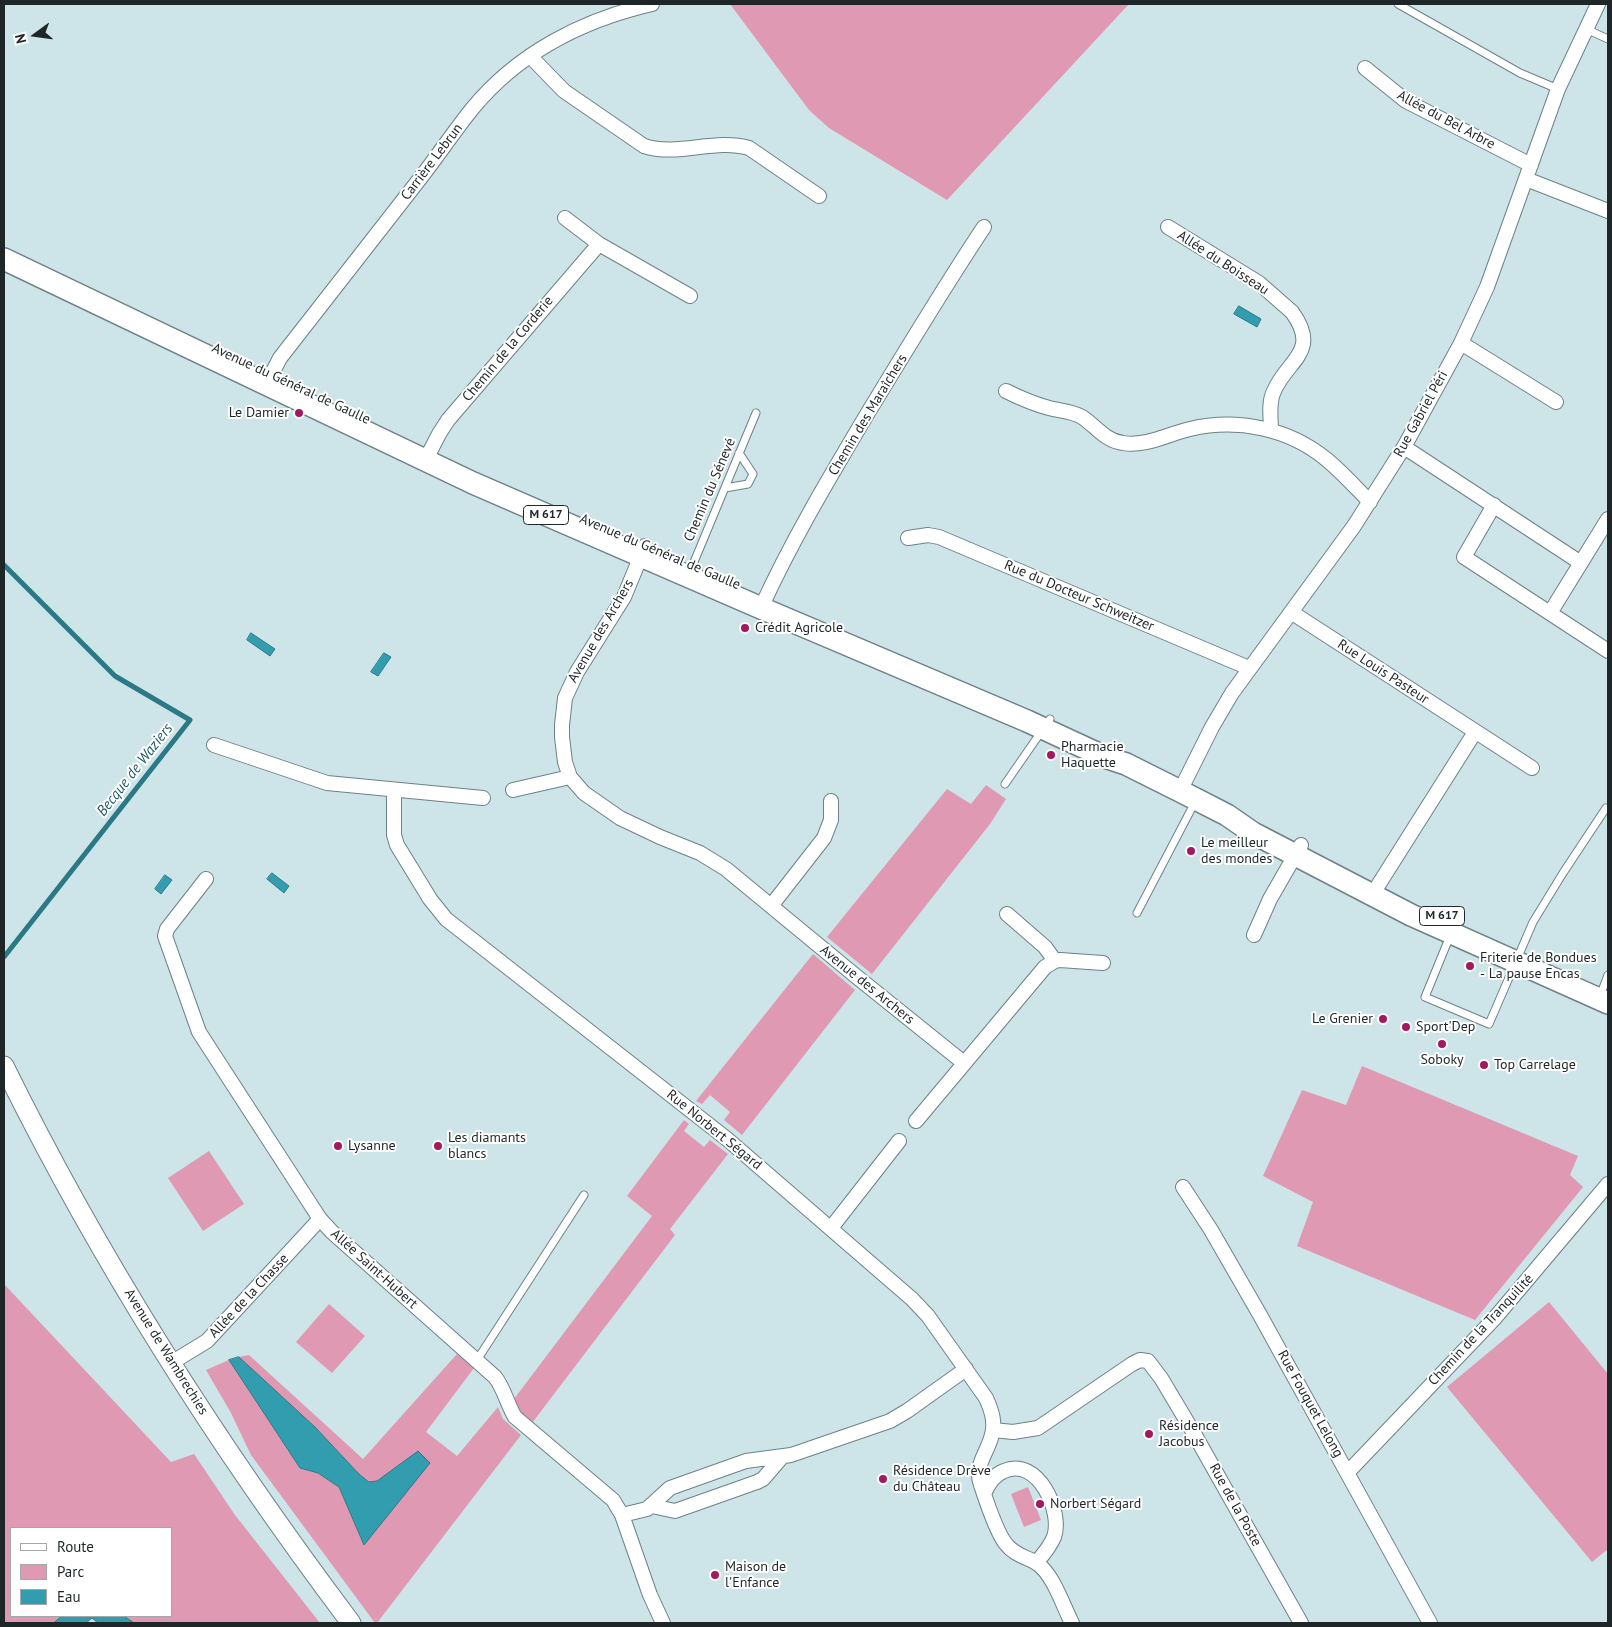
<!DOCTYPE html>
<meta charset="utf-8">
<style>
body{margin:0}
#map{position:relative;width:1612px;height:1627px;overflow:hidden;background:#cde4e9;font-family:"PT Sans",sans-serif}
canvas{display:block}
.frame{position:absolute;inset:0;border:5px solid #1e2628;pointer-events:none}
.legend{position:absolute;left:10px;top:1527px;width:162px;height:90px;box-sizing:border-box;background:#fff;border:1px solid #a5a8a9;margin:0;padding:6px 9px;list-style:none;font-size:15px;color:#1e2628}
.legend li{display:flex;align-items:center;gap:10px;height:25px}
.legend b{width:25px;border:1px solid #a5a8a9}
.north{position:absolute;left:10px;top:10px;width:50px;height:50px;-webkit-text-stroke:4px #fff;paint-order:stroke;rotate:256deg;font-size:14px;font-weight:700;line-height:20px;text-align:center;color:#1e2628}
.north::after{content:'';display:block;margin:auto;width:18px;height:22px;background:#1e2628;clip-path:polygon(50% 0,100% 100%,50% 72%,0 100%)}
</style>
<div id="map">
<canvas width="1612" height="1627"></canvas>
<div class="frame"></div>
<ul class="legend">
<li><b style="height:6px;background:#fff"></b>Route</li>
<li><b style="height:14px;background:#e099b2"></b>Parc</li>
<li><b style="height:14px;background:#329daf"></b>Eau</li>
</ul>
<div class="north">N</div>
</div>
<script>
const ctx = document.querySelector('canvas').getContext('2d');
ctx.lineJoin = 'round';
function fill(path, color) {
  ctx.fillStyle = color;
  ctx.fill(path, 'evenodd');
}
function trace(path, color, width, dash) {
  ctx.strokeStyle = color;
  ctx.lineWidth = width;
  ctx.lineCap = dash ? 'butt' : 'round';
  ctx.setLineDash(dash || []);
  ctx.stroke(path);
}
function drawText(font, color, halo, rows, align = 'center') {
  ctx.font = font + ' "PT Sans",sans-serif';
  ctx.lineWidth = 4;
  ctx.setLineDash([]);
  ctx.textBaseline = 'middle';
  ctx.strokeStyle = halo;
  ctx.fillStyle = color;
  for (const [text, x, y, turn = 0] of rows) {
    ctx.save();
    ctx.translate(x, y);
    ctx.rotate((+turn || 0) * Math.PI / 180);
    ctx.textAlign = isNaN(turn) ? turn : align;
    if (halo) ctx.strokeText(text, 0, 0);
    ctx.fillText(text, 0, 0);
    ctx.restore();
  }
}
const green = new Path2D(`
 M 730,4 L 1129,4 L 947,200 L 829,128 L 809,110 Z
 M 986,785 L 1006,799 L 990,824 L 872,974 L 827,937 L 947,789 L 971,804 Z
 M 813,954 L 855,990 L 742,1135 L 724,1120 L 730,1112 L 710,1095 L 702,1104 L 696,1101 Z
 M 1362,1066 L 1578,1156 L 1570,1175 L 1583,1187 L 1475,1320 L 1297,1246 L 1313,1202 L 1263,1176 L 1302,1090 L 1346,1105 Z
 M 684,1120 L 689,1124 L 684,1131 L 704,1147 L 710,1140 L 728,1154 L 670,1229 L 675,1235 L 532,1423 L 514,1408 L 514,1399 L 652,1216 L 627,1196 Z
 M 209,1151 L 244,1204 L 203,1231 L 168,1178 Z
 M 4,1284 L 171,1462 L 194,1454 L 235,1515 L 320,1623 L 134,1623 L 124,1616 L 171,1616 L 171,1528 L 11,1528 L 11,1616 L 62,1616 L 54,1623 L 4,1623 Z
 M 1549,1302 L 1608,1374 L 1608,1549 L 1592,1562 L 1447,1387 Z
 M 329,1304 L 365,1336 L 332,1373 L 296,1342 Z
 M 457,1354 L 474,1368 L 426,1432 L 457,1456 L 498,1407 L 503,1419 L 521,1435 L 377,1623 L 375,1623 L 251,1455 L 231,1413 L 206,1370 L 229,1360 L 300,1468 L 318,1473 L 339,1487 L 364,1545 L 417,1452 L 377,1481 L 370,1482 L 359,1474 L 315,1427 L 239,1357 L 249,1355 L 363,1459 Z
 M 1028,1487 L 1041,1520 L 1024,1527 L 1011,1494 Z`);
const water = new Path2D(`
 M 1239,306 L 1261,319 L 1257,327 L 1234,314 Z
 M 251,633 L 275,649 L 270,656 L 247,640 Z
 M 384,653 L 391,657 L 378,676 L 371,672 Z
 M 272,873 L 289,886 L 284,893 L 267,879 Z
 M 165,875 L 172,880 L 161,894 L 155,889 Z
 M 239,1357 L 315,1427 L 359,1474 L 369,1482 L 377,1481 L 418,1451 L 430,1463 L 364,1545 L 339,1487 L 318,1473 L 300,1468 L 229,1360 Z
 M 62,1616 L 124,1616 L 134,1623 L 98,1623 L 92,1618 L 86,1623 L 54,1623 Z`);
const stream = new Path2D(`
 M 4,565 L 115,676 L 190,720 L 4,957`);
const lane = new Path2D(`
 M 1398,4 L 1520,73 L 1558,89
 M 1586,29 L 1608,39
 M 725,488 L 748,484 L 753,474 L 739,453
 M 689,574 L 756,413
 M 1005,784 L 1050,719
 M 1137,913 L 1195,802
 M 1450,936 L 1425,997 L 1489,1024 L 1533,922 L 1563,873 L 1606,808
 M 1603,988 L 1608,975
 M 477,1360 L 584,1195`);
const street = new Path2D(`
 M 530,56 L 564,91 L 644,146 C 679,157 714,138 749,148 L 819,196
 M 1365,68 L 1406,101 L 1531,165
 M 1526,179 L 1608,211
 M 565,218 L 599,244 L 690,296
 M 1168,227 L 1259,283 L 1292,312 C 1321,352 1287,360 1274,391 C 1268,403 1271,418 1271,430
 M 1461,343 L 1556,402
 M 266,385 L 280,358 C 325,300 370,243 415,185 C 435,160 452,134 472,109 C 518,53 583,20 652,4
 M 1006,391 C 1020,398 1034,404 1049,408 C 1060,411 1072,411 1082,417 C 1096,426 1105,441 1123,443 C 1145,447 1168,434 1190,429 C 1237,418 1288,428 1326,459 C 1342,472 1356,488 1370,502
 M 1404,447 L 1581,563
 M 425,461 L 439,434 L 448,420 L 599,244
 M 1494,505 L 1464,557 L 1608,651
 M 908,538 L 928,535 L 939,537 L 1249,668
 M 645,546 L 624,597 L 577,672 L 565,698 L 562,725 L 562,737 L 565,762 L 570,777 L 584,793 L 620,818 L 660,837 L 700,853 L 726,869 L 857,977 L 964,1063
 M 761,608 C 792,540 831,475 869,411 C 907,349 944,287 984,227
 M 1291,612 L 1532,768
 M 1550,613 L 1608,519
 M 214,745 L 327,783 L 483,798
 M 394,790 L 394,835 L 397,845 L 430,899 L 446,919 L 727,1139 L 912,1299 L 928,1316 L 986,1398 C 992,1411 996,1424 991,1438 C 986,1455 974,1466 981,1485 C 986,1500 996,1532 1006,1544 C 1014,1555 1027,1557 1038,1564 C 1054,1576 1063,1606 1072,1623
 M 513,790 L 570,777
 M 1180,791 L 1212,727 L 1232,693 L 1354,526 L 1404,447 L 1461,343 L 1487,287 L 1558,89 L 1598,4
 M 206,879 L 167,929 L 165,936 L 199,1032 L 320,1219 L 332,1232 L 495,1377 C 504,1388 507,1404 515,1417 L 613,1500 L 622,1515 L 650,1595 L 663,1623
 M 1372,895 L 1475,732
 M 771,906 L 824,838 L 831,820 L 831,801
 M 1007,914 L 1045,947 L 1055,961
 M 1254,935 L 1270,899 L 1301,845
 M 916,1121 L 1045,967 L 1055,961 L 1060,960 L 1103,963
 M 1183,1187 L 1211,1230 L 1260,1315 L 1430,1623
 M 831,1228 L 899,1141
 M 171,1363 L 207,1341 L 320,1219
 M 993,1430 L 1013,1432 L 1038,1428 L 1132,1364 L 1140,1360 L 1148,1361 L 1161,1378 L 1192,1430 L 1301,1623
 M 1348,1472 L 1494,1319 L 1608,1184
 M 984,1494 C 988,1484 994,1475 1004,1471 C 1038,1456 1063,1512 1054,1537 C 1050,1547 1043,1555 1036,1563
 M 652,1506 L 675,1511 L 757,1482 L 763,1479 L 782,1457
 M 622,1515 L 647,1509 L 670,1488 L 746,1461 L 791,1455 L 890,1421 L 907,1411 L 966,1369`);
const secondary = new Path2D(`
 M 4,1066 C 101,1263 220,1449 351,1623`);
const primary = new Path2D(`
 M 4,259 L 473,483 L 761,608 L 1027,721 L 1105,757 L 1126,764 L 1180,791 L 1227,815 L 1253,833 L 1411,915 L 1608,1003`);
const markers = [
 [299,413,5,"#a3185f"],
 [745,628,5,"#a3185f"],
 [1051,755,5,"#a3185f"],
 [1191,851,5,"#a3185f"],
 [1470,966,5,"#a3185f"],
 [1383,1019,5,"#a3185f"],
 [1406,1027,5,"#a3185f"],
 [1442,1044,5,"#a3185f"],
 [1484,1065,5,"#a3185f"],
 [338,1146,5,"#a3185f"],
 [438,1146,5,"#a3185f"],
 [1149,1434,5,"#a3185f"],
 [883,1479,5,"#a3185f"],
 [1040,1504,5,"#a3185f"],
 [715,1575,5,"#a3185f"]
];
const shields = [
 [546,515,45],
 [1442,916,45]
];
const shieldNames = [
 ["M 617",546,515],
 ["M 617",1442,916]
];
const streetNames = [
 ["Allée du Bel Arbre",1446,120,28],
 ["Carrière Lebrun",432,162,-53],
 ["Allée du Boisseau",1223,263,33],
 ["Chemin de la Corderie",508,349,-50],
 ["Avenue du Général de Gaulle",291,384,25],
 ["Rue Gabriel Péri",1421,414,-61],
 ["Chemin des Maraîchers",868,415,-59],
 ["Chemin du Sénevé",710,490,-67],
 ["Avenue du Général de Gaulle",660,552,23],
 ["Rue du Docteur Schweitzer",1079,596,23],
 ["Avenue des Archers",601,631,-60],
 ["Rue Louis Pasteur",1383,672,33],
 ["Avenue des Archers",867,985,39],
 ["Rue Norbert Ségard",714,1130,39],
 ["Allée Saint-Hubert",374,1269,42],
 ["Allée de la Chasse",249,1296,-47],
 ["Chemin de la Tranquilité",1481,1330,-47],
 ["Avenue de Wambrechies",166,1352,58],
 ["Rue Fouquet Lelong",1310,1404,61],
 ["Rue de la Poste",1235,1505,61]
];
const poiNames = [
 ["Le Damier",289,413,"right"],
 ["Crédit Agricole",755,628],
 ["Pharmacie",1061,747],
 ["Haquette",1061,763],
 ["Le meilleur",1201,843],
 ["des mondes",1201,859],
 ["Friterie de Bondues",1480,958],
 ["- La pause Encas",1480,974],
 ["Le Grenier",1373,1019,"right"],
 ["Sport'Dep",1416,1027],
 ["Soboky",1442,1060,"center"],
 ["Top Carrelage",1494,1065],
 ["Les diamants",448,1138],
 ["blancs",448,1154],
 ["Lysanne",348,1146],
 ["Résidence",1159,1426],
 ["Jacobus",1159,1442],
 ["Résidence Drève",893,1471],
 ["du Château",893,1487],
 ["Norbert Ségard",1050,1504],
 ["Maison de",725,1567],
 ["l'Enfance",725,1583]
];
const waterNames = [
 ["Becque de Waziers",135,770,-52]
];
fill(green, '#e099b2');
fill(water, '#329daf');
trace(water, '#2c7986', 1);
trace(stream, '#2c7986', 5);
trace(lane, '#6c8286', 9);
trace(street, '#6c8286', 16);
trace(secondary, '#6c8286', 21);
trace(primary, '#6c8286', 24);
trace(lane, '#fff', 7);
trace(street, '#fff', 14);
trace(secondary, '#fff', 19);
trace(primary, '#fff', 21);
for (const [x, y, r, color] of markers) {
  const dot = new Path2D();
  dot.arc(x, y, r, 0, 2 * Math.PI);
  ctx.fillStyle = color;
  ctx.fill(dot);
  trace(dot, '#fff', 2);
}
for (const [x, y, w] of shields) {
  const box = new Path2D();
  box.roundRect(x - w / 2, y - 9.5, w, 19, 4);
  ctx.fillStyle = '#fff';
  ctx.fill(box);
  trace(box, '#1e2628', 1);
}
drawText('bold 12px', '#1e2628', null, shieldNames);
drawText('14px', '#1e2628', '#fff', streetNames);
drawText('14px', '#1e2628', '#fff', poiNames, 'left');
drawText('italic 15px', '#245d67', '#fff', waterNames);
</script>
